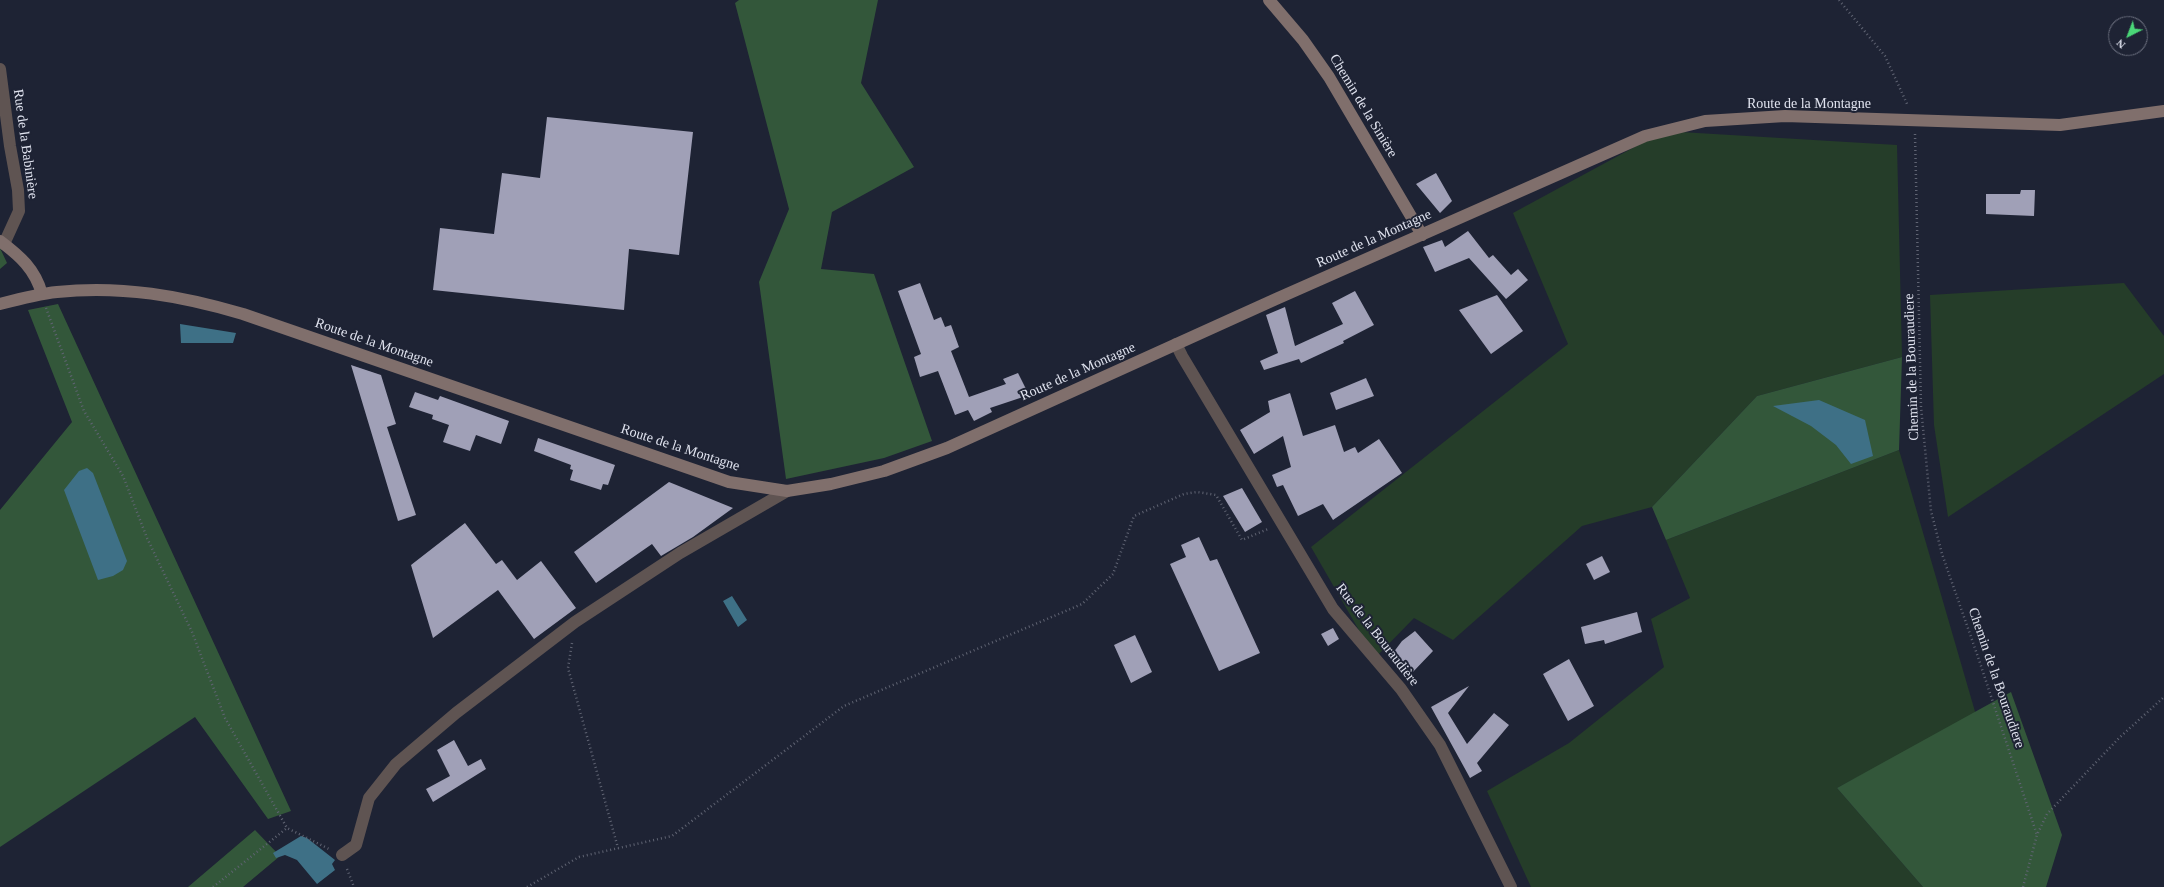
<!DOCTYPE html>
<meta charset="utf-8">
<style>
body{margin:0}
#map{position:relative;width:2164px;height:887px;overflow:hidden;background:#1e2334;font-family:"Times New Roman",serif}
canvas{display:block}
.north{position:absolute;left:2108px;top:16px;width:40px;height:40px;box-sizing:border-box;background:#1e2334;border:1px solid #6c707f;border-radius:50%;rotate:222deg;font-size:11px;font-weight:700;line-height:16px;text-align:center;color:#e0e3ef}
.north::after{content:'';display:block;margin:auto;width:14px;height:18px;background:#4ad778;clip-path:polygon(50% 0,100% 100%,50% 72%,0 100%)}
</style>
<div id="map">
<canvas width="2164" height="887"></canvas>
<div class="north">N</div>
</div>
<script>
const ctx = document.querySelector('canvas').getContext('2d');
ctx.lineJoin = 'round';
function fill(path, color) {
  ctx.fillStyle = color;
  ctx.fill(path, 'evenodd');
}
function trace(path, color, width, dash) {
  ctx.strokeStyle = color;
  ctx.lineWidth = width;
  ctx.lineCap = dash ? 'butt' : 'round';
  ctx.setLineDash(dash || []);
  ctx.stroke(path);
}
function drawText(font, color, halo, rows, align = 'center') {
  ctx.font = font + ' "Times New Roman",serif';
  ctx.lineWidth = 4;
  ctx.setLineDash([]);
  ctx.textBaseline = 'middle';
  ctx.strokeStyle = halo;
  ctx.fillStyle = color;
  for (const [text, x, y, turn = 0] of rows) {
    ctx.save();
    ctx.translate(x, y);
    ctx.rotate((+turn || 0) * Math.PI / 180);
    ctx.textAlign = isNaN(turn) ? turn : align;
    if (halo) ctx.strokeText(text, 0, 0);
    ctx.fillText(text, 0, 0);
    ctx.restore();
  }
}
const green = new Path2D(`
 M 1664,131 L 1897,145 L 1902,357 L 1757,396 L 1652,507 L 1582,526 L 1453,640 L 1414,618 L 1375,658 L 1311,547 L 1568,344 L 1513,213 Z
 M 2124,283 L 2164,336 L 2164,374 L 1948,517 L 1934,425 L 1930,295 Z
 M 1899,450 L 1976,715 L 1837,788 L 1923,887 L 1531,887 L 1487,791 L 1569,743 L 1664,667 L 1651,619 L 1690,598 L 1666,540 Z`);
const forest = new Path2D(`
 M 739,0 L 878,0 L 861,83 L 914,167 L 832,212 L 821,269 L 874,274 L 932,441 L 884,458 L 786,479 L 759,282 L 789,209 L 735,3 Z
 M 0,248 L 7,263 L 0,269 Z
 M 58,304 L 291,811 L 268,819 L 195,717 L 0,847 L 0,510 L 72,422 L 28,310 Z
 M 1902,357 L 1899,450 L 1666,540 L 1652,507 L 1757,396 Z
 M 2011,692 L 2062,835 L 2046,887 L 1923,887 L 1837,788 Z
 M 255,830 L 280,856 L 243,887 L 188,887 Z`);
const water = new Path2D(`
 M 180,324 L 236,333 L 233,343 L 181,343 Z
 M 1819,400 L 1865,420 L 1873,456 L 1851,464 L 1836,445 L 1811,426 L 1773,406 Z
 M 87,468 L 93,473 L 127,561 L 123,570 L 113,576 L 98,580 L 64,490 L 79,471 Z
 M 732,596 L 747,620 L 738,627 L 723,601 Z
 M 301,836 L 307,838 L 335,860 L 332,864 L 335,870 L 317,884 L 297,860 L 285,855 L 276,858 L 273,853 Z`);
const building = new Path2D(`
 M 547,117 L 693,132 L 679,255 L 629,249 L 624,310 L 433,290 L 440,228 L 494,234 L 502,173 L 540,178 Z
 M 1436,173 L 1452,201 L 1440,213 L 1416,184 Z
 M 2021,190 L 2035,190 L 2034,216 L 1986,214 L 1986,194 L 2020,194 Z
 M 1468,231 L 1489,258 L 1493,255 L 1511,275 L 1518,269 L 1528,280 L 1506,299 L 1469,258 L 1435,272 L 1423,247 L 1442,240 L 1445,247 Z
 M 920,283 L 934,320 L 941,317 L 945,327 L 951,325 L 959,347 L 951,351 L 969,397 L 1006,384 L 1003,379 L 1018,373 L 1029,395 L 990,408 L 992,412 L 974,421 L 968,410 L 955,415 L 938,371 L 920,377 L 914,357 L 921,354 L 898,291 Z
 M 1355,291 L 1374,325 L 1343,341 L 1344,343 L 1301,363 L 1299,359 L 1264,370 L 1260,361 L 1278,353 L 1266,315 L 1285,307 L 1295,346 L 1343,324 L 1332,303 Z
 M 1497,295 L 1523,331 L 1491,354 L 1459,310 Z
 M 351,365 L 381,375 L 396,424 L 387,427 L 416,515 L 398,521 Z
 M 1366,378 L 1374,396 L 1336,410 L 1330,393 Z
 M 415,392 L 438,400 L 440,396 L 509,421 L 501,444 L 476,435 L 470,451 L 443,442 L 449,425 L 432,419 L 433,415 L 409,407 Z
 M 1290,393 L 1303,436 L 1335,425 L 1344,452 L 1355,447 L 1358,453 L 1379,439 L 1402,473 L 1333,520 L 1323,504 L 1298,516 L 1283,485 L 1277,487 L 1272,475 L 1291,467 L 1283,436 L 1254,454 L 1240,430 L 1270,412 L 1268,401 Z
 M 538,438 L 615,465 L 608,485 L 603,484 L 601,490 L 570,480 L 573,470 L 570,469 L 571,465 L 534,451 Z
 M 669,482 L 733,508 L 693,537 L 661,556 L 652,544 L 596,583 L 574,552 Z
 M 1242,488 L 1262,522 L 1245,532 L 1223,496 Z
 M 465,523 L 496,564 L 502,560 L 517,580 L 541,561 L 576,608 L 534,639 L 498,590 L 433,638 L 411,565 Z
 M 1199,537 L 1210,561 L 1217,559 L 1260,653 L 1219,671 L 1170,564 L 1186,557 L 1181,545 Z
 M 1602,556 L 1610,572 L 1594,580 L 1586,564 Z
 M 1637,612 L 1642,632 L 1605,644 L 1604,640 L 1585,644 L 1581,627 Z
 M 1333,628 L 1339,639 L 1328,646 L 1321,634 Z
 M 1415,631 L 1433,651 L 1411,674 L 1390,657 L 1402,641 Z
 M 1135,635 L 1152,672 L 1131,683 L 1114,645 Z
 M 1569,659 L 1594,706 L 1568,721 L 1543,674 Z
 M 1469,686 L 1448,713 L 1467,744 L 1494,713 L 1509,725 L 1477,763 L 1482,771 L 1470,778 L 1431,707 Z
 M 454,740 L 468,766 L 481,759 L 486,769 L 433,802 L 426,789 L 450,776 L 437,750 Z`);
const path = new Path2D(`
 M 1839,0 L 1885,56 L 1908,106
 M 1915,134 L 1921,407 L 1931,511 L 1942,554 L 1978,657 L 2037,835
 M 46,308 L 84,411 L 123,476 L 147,538 L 192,632 L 225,718 L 287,828 L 329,849
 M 572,643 L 568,668 L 618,848
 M 347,869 L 354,887
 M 213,887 L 287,828
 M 527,887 L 579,857 L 672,836 L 844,706 L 1082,604 L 1113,574 L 1134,516 L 1184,494 L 1197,492 L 1216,495 L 1242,540 L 1268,529
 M 2023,887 L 2037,835 L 2047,814 L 2119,738 L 2164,697`);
const street = new Path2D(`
 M 0,69 L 10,146 L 18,190 L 19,211 L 4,244
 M 1176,344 L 1182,356 L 1333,609 L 1401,689 L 1440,745 L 1511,887
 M 342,855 L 356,845 L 369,798 L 396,764 L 456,713 L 575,622 L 680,553 L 787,491`);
const secondary = new Path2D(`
 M 1269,0 L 1303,40 L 1329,77 L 1422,235
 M 0,241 C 20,256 35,269 42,294
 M 0,304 C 19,299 38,294 57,292 C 121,285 182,296 243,314 L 729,482 L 787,491 L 831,484 L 884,471 L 947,448 L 1276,299 L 1645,136 L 1705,121 L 1785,116 L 2060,125 L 2164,111`);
const streetNames = [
 ["Route de la Montagne",1809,104],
 ["Chemin de la Sinière",1363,106,59],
 ["Rue de la Babinière",25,144,82],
 ["Route de la Montagne",1374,239,-24],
 ["Route de la Montagne",374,343,19],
 ["Chemin de la Bouraudiere",1912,367,-92],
 ["Route de la Montagne",1078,372,-24],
 ["Route de la Montagne",680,448,18],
 ["Rue de la Bouraudière",1377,635,52],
 ["Chemin de la Bouraudiere",1996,678,71]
];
fill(green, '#253d29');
fill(forest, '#33573a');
fill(water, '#3e7086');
fill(building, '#a0a0b7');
trace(path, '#606473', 2.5, [1, 3]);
trace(street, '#5f5452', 12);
trace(secondary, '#806f6c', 12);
drawText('14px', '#e0e3ef', '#1e2334', streetNames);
</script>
